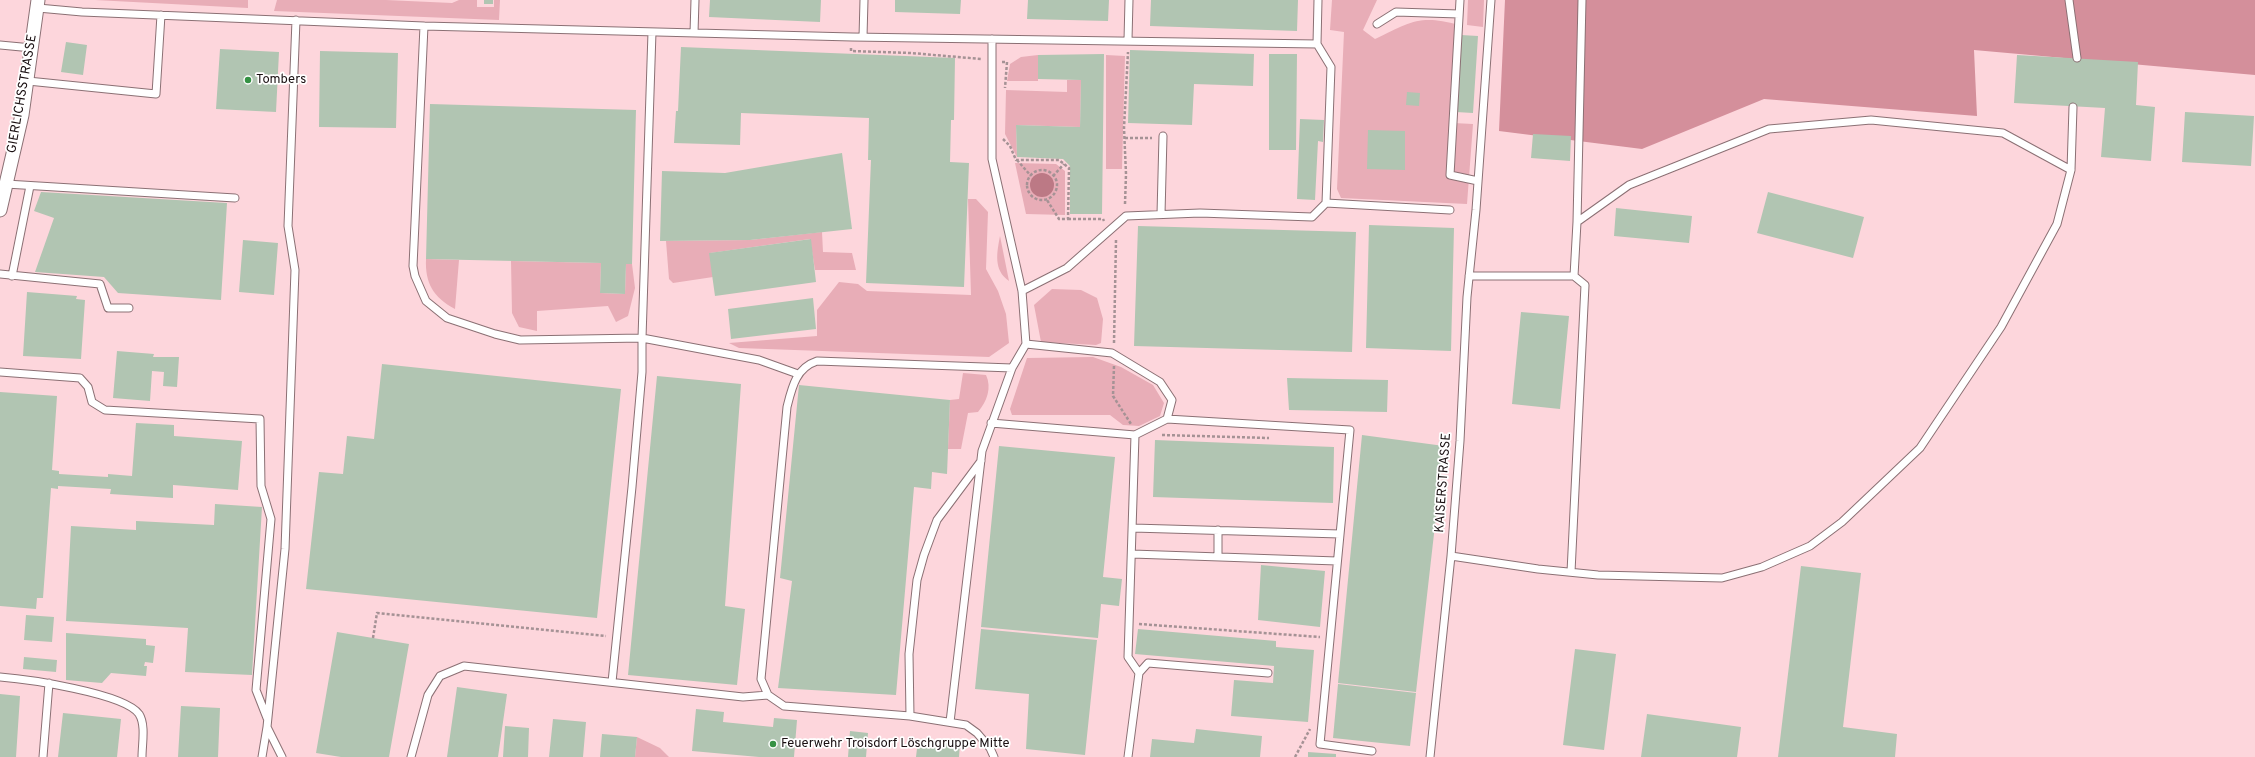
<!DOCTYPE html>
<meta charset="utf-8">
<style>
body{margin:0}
canvas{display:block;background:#fce3e7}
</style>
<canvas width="2255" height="757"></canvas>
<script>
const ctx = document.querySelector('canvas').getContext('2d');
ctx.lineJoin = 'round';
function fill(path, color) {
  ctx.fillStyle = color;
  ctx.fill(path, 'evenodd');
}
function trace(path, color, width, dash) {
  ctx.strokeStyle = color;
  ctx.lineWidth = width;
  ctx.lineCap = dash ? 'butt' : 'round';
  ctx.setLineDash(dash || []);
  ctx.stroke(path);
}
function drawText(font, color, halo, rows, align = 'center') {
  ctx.font = font + ' Overpass,sans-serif';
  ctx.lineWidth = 3.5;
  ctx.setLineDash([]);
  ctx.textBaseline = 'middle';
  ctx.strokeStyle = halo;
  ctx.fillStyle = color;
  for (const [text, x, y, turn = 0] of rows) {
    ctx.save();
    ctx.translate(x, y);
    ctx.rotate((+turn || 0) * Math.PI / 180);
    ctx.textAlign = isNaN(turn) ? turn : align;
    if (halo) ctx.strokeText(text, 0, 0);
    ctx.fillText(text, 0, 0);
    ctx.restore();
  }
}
const built = new Path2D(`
 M 0,0 L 2255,0 L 2255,757 L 0,757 Z`);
const green = new Path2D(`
 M 95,0 L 248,0 L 248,8 Z
 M 277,0 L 386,0 L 452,3 L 459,0 L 477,0 L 477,7 L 494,7 L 494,0 L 500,0 L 499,20 L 274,11 Z
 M 1332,0 L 1377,0 L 1363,30 L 1375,39 C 1410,22 1420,14 1459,25 L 1453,123 L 1473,124 L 1467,204 L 1341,198 L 1337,189 L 1344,32 L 1330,30 Z
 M 1468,0 L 1484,0 L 1483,27 L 1467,25 Z
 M 1038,55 L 1038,81 L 1007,81 L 1010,64 L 1021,57 Z
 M 1106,55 L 1125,56 L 1122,169 L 1106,169 Z
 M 1067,80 L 1081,80 L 1080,127 L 1016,125 L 1017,157 L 1005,134 L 1006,90 L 1067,92 Z
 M 1015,163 L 1056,164 L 1065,171 L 1065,215 L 1026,214 Z
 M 968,199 L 976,199 L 988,212 L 986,269 L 998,291 L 1006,314 L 1009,343 L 989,357 L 739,348 L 729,343 L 817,336 L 817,310 L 839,282 L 858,284 L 867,291 L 971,295 Z
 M 822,232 L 823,252 L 852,253 L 856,270 L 815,270 L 810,239 L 710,253 L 713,277 L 673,283 L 669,279 L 666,241 L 750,240 Z
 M 1000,236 L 1009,281 C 993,270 997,252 1000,236 Z
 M 426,259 L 459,260 L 455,309 C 433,297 425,283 426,259 Z
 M 511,261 L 601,263 L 600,293 L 625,294 L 626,264 L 632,264 L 635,288 L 628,316 L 616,322 L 608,306 L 537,311 L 537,331 L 519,327 L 512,313 Z
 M 1052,289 L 1081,290 L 1097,298 L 1103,319 L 1101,343 L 1096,345 L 1041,342 L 1034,305 Z
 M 1093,357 L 1121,367 L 1153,385 L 1164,403 L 1160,416 L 1139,426 L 1123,425 L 1110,415 L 1012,415 L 1010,409 L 1027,358 Z
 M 963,373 L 986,375 C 992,388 987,401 978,412 L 968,413 L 961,449 L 948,449 L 950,400 L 959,399 Z
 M 637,737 L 660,748 L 669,757 L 635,757 Z`);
const forest = new Path2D(`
 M 1505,0 L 2255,0 L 2255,75 L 1974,50 L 1977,116 L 1764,99 L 1642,149 L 1499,131 Z`);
const water = new Path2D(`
 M1030 185a12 12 0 1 1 24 0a12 12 0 1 1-24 0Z`);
const building = new Path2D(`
 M 484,0 L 493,0 L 493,4 L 484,4 Z
 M 710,0 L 821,0 L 820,22 L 709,17 Z
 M 895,0 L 961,0 L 960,14 L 895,12 Z
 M 1028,0 L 1109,0 L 1108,21 L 1027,19 Z
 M 1151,0 L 1298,0 L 1297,31 L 1150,26 Z
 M 1461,35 L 1478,36 L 1473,113 L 1456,112 Z
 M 66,42 L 87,45 L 83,75 L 61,72 Z
 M 681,47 L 955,58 L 954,120 L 951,120 L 950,162 L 969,163 L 964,287 L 866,283 L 871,160 L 868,160 L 869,118 L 741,113 L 740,145 L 674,143 L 676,111 L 678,111 Z
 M 220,49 L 279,52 L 276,112 L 216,109 Z
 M 1130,50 L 1254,54 L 1253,86 L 1194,84 L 1192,125 L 1128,123 Z
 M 320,51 L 398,53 L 396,128 L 319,127 Z
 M 1104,54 L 1102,214 L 1070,214 L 1070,166 L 1063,159 L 1017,157 L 1016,125 L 1080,127 L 1081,80 L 1038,79 L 1038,55 Z
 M 1269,54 L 1297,54 L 1296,150 L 1269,150 Z
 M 2017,55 L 2138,62 L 2136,105 L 2155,107 L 2151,161 L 2101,157 L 2105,108 L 2014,103 Z
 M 1407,92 L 1420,93 L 1419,106 L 1406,105 Z
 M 430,104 L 636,110 L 632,264 L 626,264 L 625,294 L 600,293 L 601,263 L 426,259 Z
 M 2185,112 L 2254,116 L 2251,166 L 2182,162 Z
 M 1300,119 L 1324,120 L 1323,142 L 1318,141 L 1315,200 L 1297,199 Z
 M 1368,130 L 1405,131 L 1405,170 L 1367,169 Z
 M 1533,134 L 1571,136 L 1570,161 L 1531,158 Z
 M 842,153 L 852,229 L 750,240 L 660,241 L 662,171 L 725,173 Z
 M 41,192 L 227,203 L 221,300 L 118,293 L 104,277 L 35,272 L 54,218 L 34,211 Z
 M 1768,192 L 1864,217 L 1853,258 L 1757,233 Z
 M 1616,208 L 1692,216 L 1689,243 L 1614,236 Z
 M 1369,225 L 1454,228 L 1451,351 L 1366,348 Z
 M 1138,226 L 1356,232 L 1352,352 L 1134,346 Z
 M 811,239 L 816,282 L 715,296 L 709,253 Z
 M 243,240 L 278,243 L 274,295 L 239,292 Z
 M 27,292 L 77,296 L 76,299 L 85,300 L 81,359 L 23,356 Z
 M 813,298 L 816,329 L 731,339 L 728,309 Z
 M 1521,312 L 1569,316 L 1560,409 L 1512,404 Z
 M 117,351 L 154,354 L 153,357 L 179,357 L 177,387 L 163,386 L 164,372 L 152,371 L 150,401 L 113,398 Z
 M 382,364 L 621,389 L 597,618 L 306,589 L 319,472 L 343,474 L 347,436 L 374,439 Z
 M 657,376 L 741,384 L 725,606 L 745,609 L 737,685 L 628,675 Z
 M 1287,378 L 1388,380 L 1387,412 L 1289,410 Z
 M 799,385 L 950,400 L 947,474 L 932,472 L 931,489 L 914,487 L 896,695 L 778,688 L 792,581 L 780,578 Z
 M 0,392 L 57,396 L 52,470 L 59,471 L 59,474 L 108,477 L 108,474 L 132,476 L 136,423 L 174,425 L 174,436 L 242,441 L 238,490 L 173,485 L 173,498 L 110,494 L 111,489 L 58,486 L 58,489 L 51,488 L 43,598 L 37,598 L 36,609 L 0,606 Z
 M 1362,435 L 1444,446 L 1416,692 L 1338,683 Z
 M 1155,440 L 1334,447 L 1333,503 L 1153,497 Z
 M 999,446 L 1115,457 L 1103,577 L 1122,579 L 1119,606 L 1101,604 L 1098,638 L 981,627 Z
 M 215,504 L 262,507 L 252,675 L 185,672 L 188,628 L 66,621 L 71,526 L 136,530 L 136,521 L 214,525 Z
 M 1261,565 L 1325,571 L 1320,627 L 1258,620 Z
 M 1801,566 L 1861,573 L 1843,727 L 1897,734 L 1895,757 L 1778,757 Z
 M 26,615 L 54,617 L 52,642 L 24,640 Z
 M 981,629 L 1097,640 L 1085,755 L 1026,749 L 1029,694 L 975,689 Z
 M 1138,629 L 1276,641 L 1276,647 L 1314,650 L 1308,722 L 1231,716 L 1234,680 L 1273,683 L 1274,666 L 1135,654 Z
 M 337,632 L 409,644 L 389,757 L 341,757 L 316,753 Z
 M 66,633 L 146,639 L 146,645 L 155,646 L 153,663 L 145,662 L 144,666 L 147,666 L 146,676 L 111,673 L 102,683 L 66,680 Z
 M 1575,649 L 1616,654 L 1604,750 L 1563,745 Z
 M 24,657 L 57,660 L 56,672 L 23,669 Z
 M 1338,684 L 1416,693 L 1410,746 L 1333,738 Z
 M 457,687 L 507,694 L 498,757 L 447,757 Z
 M 0,694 L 20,696 L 16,757 L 0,757 Z
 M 181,706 L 220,708 L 218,757 L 178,757 Z
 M 696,709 L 724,712 L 723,722 L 773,727 L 774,718 L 797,720 L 794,757 L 759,757 L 692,751 Z
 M 63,713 L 121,719 L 117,757 L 58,757 Z
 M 1647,714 L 1741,727 L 1737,757 L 1641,757 Z
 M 553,719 L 586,722 L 583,757 L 549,757 Z
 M 505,726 L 529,728 L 528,757 L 503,757 Z
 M 1196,729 L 1262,736 L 1260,757 L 1150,757 L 1152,739 L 1194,743 Z
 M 850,731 L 868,733 L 866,757 L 848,757 Z
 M 602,734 L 637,737 L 635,757 L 600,757 Z
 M 918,740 L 960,744 L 959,757 L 916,757 Z
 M 1308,752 L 1336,754 L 1336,757 L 1308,757 Z`);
const path = new Path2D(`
 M 851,48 L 851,51 L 911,53 L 981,59
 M 1002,62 L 1007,62 L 1005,88
 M 1125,138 L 1152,138
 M 1003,139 L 1010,146 L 1016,160 L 1059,160 L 1069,168 L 1068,219 L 1059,219 L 1047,200
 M 1017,160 L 1031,176
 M1027 185a15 15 0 1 1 30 0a15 15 0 1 1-30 0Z
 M 1053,176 L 1064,164
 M 1125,204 L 1126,174 L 1124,128 L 1128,52
 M 1068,219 L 1103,219 L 1104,221
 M 1114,343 L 1116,240
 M 1114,366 L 1113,396 L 1131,424
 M 1162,435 L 1269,438
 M 1139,624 L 1320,637
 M 373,638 L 377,613 L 606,636
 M 1295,757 L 1310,729`);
const service = new Path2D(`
 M 1318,0 L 1317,44 L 1331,67 L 1326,203 L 1450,210
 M 1460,0 L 1450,175 L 1478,181
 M 2069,0 L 2077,58
 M 38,8 L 82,12 L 424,26 L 852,37 L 1317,44
 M 1377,24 L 1396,12 L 1459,14
 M 424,26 L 413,266 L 415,276 L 426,301 L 447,318 L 495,334 L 520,340 L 642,338 L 652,32
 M 694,33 L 695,0
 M 863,37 L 864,0
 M 1128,40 L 1129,0
 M 0,45 L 32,48
 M 28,81 L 156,94 L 161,15
 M 6,184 L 235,198
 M 1161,214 L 1163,136
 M 1577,222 L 1582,0
 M 0,274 L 100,284 L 108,308 L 129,308
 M 12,276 L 30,186
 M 1469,276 L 1574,276 L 1577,222 L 1629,185 L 1769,129 L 1871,120 L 2003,133 L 2071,170
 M 1022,291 L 1067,268 L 1126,216 L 1200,213 L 1312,217 L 1326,203
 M 1026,344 L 1112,353 L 1160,382 L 1172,400 L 1167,419 L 1350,430 L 1320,744 L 1372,751
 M 0,372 L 80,378 L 88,387 L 92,402 L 105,410 L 260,419 L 261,486 L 271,519 L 256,690 L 267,718
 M 991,423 L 1135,435 L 1167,419
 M 1135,435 L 1128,657 L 1139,673
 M 1133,528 L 1340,534
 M 1132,554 L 1337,561
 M 1451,556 L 1538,569 L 1598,575 L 1722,578 L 1762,567 L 1810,546 L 1842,522 L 1920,448 L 2001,327 L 2057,224 L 2071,170 L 2073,107
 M 1218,557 L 1218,530
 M 1571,572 L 1585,285 L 1574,276
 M 0,677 C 26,679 124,693 139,714 C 146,725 142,744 142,757
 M 612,682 L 632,487 L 642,372 L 642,338 L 759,360 L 798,374
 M 910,716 L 909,654 L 917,580 L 924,555 L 937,520 L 981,461
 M 950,722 L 982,451 L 1012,368 L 1026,344 L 1022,291 L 992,159 L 992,39
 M 43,757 L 49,683
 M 262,757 L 267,727
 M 282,757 L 267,727 L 285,549 L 295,270 L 288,226 L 296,20
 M 411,757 L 428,695 L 440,676 L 464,666 L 743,697 L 768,695
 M 994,757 L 990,748 L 977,733 L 966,725 L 910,716 L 784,706 L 768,695 L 761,679 L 787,407 C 792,387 796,368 817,361 L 1012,368
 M 1128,757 L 1139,673 L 1148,663 L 1268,673
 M 1430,757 L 1451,556 L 1460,441 L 1467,297 L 1476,210 L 1491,0`);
const minor = new Path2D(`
 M 0,210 L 22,115 L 38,0`);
const markers = [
 [248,80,4,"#359244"],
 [773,744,4,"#359244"]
];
const poiNames = [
 ["Tombers",256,80],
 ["Feuerwehr Troisdorf Löschgruppe Mitte",781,744]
];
const streetNames = [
 ["GIERLICHSSTRASSE",23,94,-80],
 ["KAISERSTRASSE",1444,483,-86]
];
fill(built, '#fdd6dc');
fill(green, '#e8adb7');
fill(forest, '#d48f9b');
fill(water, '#bc7985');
fill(building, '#b1c5b2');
trace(service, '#8b7074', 9);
trace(minor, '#8b7074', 15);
trace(path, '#a59295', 2.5, [3, 2]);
trace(service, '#fff', 7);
trace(minor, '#fff', 13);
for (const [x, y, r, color] of markers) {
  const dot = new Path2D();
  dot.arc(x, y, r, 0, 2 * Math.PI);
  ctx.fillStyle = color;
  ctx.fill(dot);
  trace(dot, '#fff', 1.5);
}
drawText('13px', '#190f11', '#fff', poiNames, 'left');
drawText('13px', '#190f11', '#fff', streetNames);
</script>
